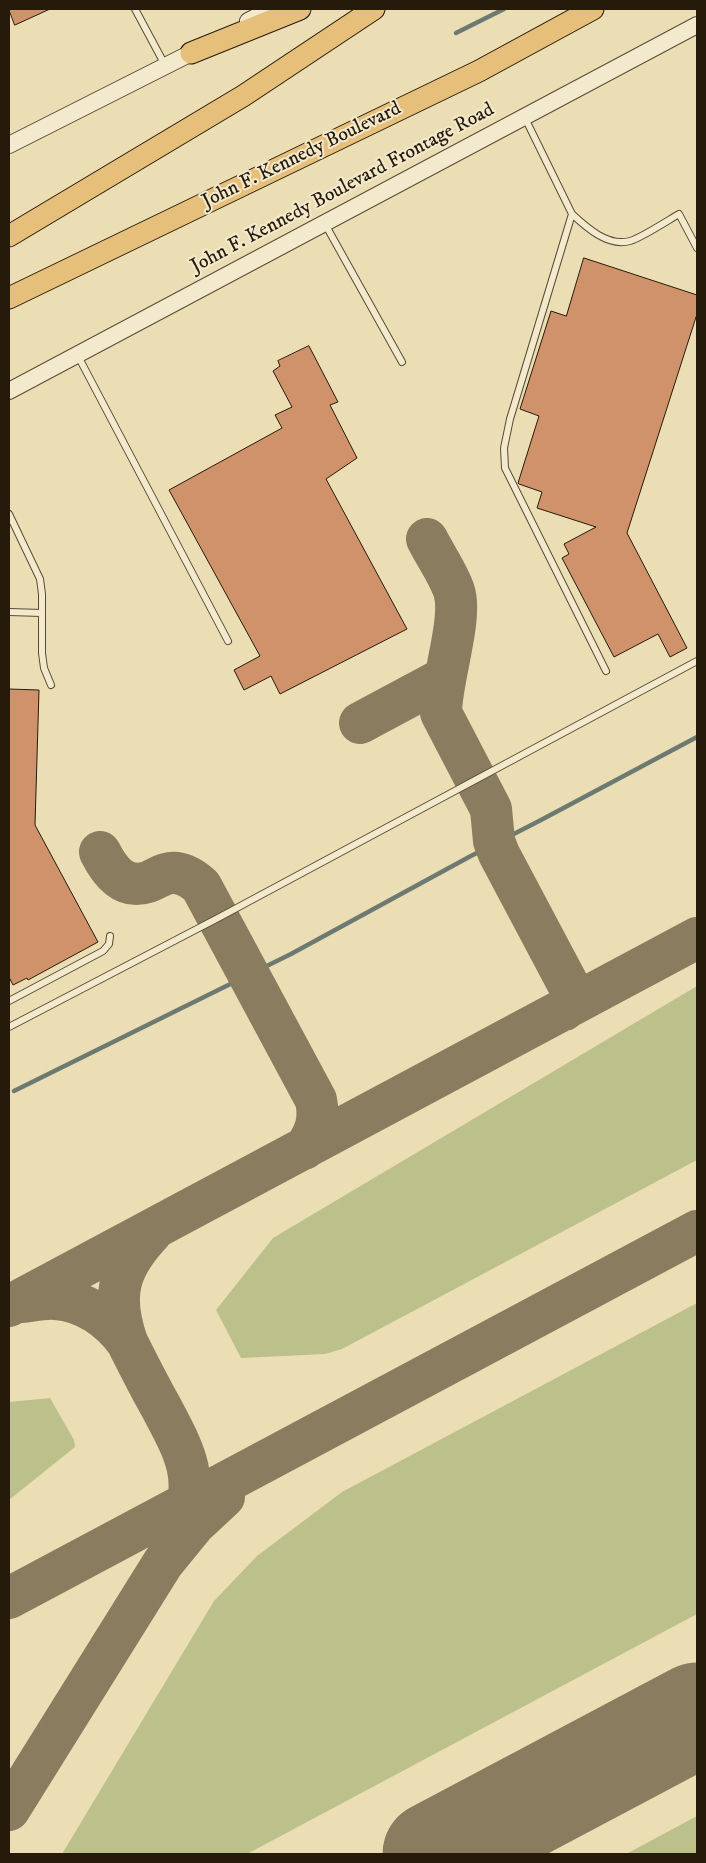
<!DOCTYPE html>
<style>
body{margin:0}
#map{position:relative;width:706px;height:1863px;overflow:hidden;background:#ecdeb4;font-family:"IM FELL DW Pica",serif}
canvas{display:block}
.frame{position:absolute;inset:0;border:10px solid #261a0a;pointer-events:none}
</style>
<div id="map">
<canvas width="706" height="1863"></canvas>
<div class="frame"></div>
</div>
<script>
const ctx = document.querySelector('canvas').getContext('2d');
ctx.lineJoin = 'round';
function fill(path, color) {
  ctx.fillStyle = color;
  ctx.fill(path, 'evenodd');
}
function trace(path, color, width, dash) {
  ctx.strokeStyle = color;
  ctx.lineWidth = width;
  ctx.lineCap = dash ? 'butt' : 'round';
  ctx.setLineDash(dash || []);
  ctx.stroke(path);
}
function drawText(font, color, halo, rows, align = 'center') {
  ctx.font = font + ' "IM FELL DW Pica",serif';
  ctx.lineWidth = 4;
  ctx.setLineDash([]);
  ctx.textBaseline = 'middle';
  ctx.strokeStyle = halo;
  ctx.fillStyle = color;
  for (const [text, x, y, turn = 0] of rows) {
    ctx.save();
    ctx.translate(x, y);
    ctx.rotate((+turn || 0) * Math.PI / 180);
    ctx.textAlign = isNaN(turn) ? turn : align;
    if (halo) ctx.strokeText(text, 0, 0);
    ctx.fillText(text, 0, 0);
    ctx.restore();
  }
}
const green = new Path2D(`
 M 697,986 L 697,1160 L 342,1349 L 325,1354 L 241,1358 L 216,1310 L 273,1238 Z
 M 697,1303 L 697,1614 L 247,1854 L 62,1854 L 214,1601 L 257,1556 L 342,1492 Z
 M 50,1398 L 74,1440 L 75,1447 L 9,1500 L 9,1402 Z
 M 697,1816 L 697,1854 L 626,1854 Z`);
const stream = new Path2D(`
 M 456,33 L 504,9
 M 14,1091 L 291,954 L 469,857 L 541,820 L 697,737`);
const taxiway = new Path2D(`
 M 427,539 C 435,555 449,575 454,591 C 463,618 441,680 441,713 L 491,809 L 494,841 L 499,854 L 569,986 C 573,996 570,1001 564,1010
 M 360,723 L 444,678
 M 100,852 C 109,870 123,890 148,882 C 154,880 159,876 166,874 C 179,870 191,877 201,886 L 316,1100 C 320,1119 316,1133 304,1149
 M 21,1302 C 32,1301 44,1298 56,1299 C 85,1301 110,1319 127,1342 C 138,1364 149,1386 161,1407 C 184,1451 200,1476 182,1527
 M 9,1306 L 697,938
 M 127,1342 C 111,1295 118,1268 152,1232
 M 9,1598 L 697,1231
 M 9,1810 L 163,1563 L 194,1525 L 224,1497`);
const runway = new Path2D(`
 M 435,1854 L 697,1715`);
const building = new Path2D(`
 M 9,9 L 50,9 L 15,25 Z
 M 584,258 L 697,295 L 697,314 L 627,533 L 687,648 L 670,657 L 658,634 L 614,657 L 562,558 L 569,554 L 564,544 L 596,527 L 537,508 L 542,492 L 519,484 L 518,483 L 539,416 L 520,409 L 551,311 L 566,316 Z
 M 309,346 L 338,402 L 330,405 L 357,458 L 326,479 L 407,629 L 280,694 L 271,676 L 244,690 L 234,670 L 260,656 L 169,490 L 282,428 L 275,415 L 292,407 L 273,371 L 280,366 L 278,361 Z
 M 9,689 L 39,690 L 35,825 L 98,942 L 28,980 L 27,978 L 13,985 L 9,977 Z`);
const service = new Path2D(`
 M 135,9 L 165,65
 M 525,118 L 572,214 L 510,419 L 504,448 L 505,468 L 606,671
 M 572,214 C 587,228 608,247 630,241 C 641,238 667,221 679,214 L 697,248
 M 325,224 L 402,362
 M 78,356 L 228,641
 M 9,514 L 40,579 L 42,594 L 42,653 L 44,668 L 51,685
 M 9,612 L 42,613
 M 9,1001 L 103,951 L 109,944 L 110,936
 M 9,1027 L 218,918 L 697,661`);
const tertiary = new Path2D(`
 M 248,21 L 271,9
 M 9,145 L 201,48
 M 9,391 L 697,25`);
const trunk = new Path2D(`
 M 191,53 L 300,9
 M 9,236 L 243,96 L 374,9
 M 9,298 L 479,71 L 593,9`);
const streetNames = [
 ["John F. Kennedy Boulevard",302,156,-26],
 ["John F. Kennedy Boulevard Frontage Road",343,189,-28]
];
fill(green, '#bcc08a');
trace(stream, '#6d7a71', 4.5);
trace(taxiway, '#897c5f', 42);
trace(runway, '#897c5f', 105);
fill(building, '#cf926b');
trace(building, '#261a0a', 1);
trace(service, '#584b34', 8);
trace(tertiary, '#584b34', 18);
trace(trunk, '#261a0a', 23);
trace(service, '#f3eace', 6);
trace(tertiary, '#f3eace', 16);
trace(trunk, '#e6bf7a', 21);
drawText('20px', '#261a0a', '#f3eace', streetNames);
</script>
